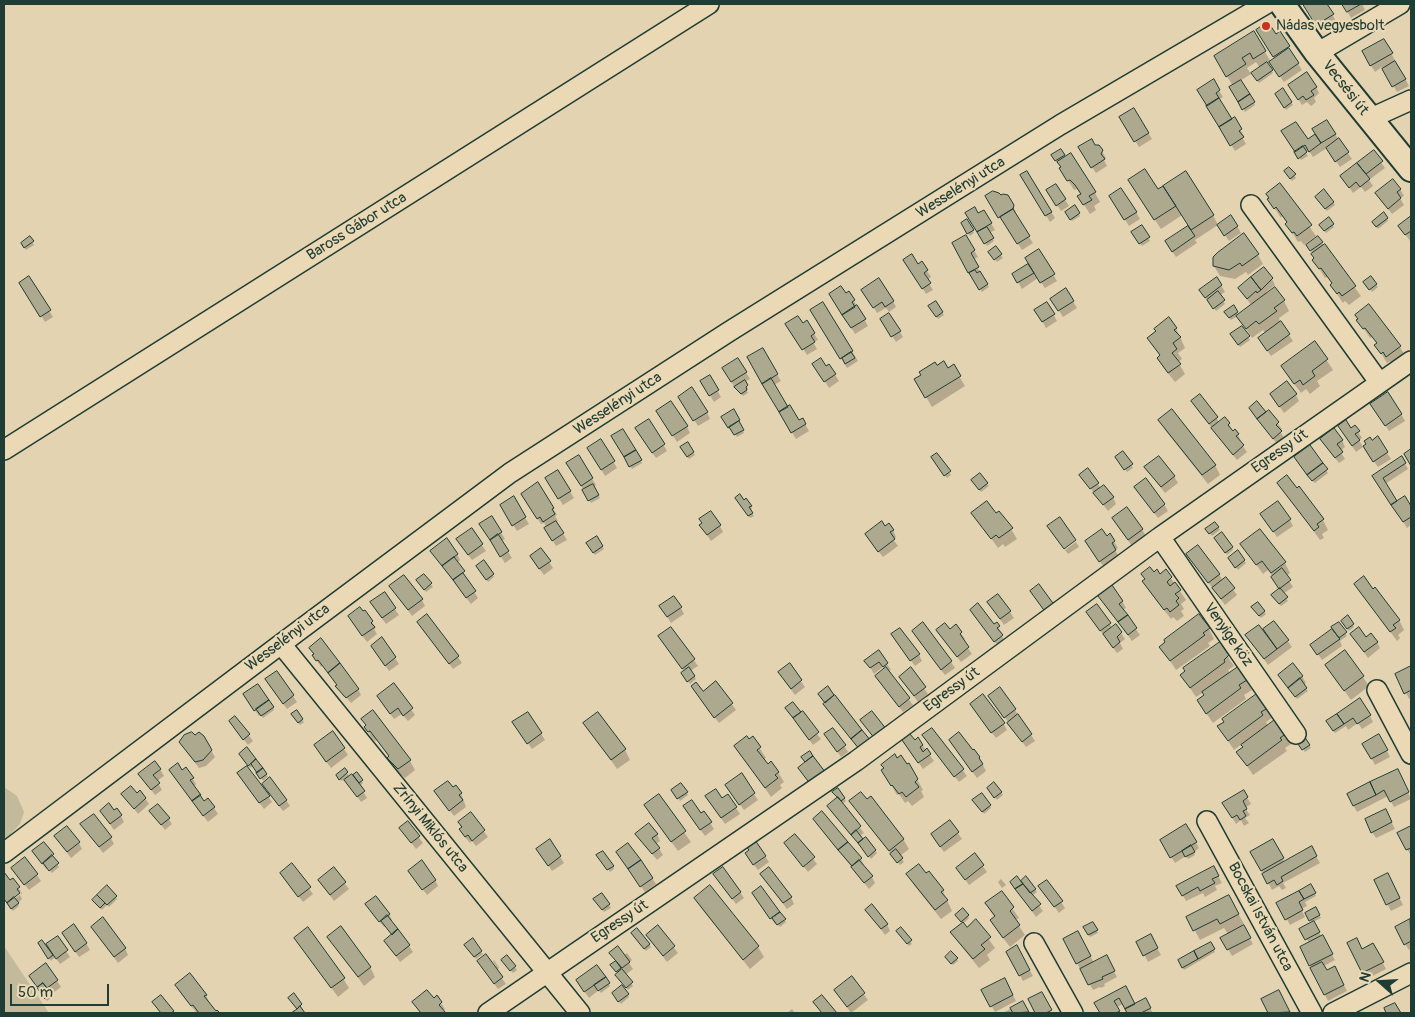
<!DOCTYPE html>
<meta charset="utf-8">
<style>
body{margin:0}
#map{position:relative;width:1415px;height:1017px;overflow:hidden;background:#e3d3b1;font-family:Pangolin,sans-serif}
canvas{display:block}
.frame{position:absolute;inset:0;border:5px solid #1f3d34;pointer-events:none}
.north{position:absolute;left:1355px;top:957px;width:50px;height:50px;-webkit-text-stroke:4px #ebd9b6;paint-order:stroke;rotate:289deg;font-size:14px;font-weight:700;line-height:20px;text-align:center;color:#1f3d34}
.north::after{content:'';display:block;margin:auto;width:18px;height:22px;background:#1f3d34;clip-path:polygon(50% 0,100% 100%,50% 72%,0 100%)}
.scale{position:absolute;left:10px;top:984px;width:99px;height:22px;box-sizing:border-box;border:2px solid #1f3d34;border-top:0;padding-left:6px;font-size:15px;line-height:18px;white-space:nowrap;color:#1f3d34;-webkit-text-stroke:4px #ebd9b6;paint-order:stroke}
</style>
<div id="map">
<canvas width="1415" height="1017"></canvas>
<div class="frame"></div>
<div class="north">N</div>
<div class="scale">50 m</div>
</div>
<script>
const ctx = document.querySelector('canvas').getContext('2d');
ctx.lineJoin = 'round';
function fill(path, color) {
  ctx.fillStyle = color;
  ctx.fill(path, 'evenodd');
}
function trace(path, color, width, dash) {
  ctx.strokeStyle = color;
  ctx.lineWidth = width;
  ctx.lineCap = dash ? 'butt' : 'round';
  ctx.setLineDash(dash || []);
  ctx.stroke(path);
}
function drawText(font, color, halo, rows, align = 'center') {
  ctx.font = font + ' Pangolin,sans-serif';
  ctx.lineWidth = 4.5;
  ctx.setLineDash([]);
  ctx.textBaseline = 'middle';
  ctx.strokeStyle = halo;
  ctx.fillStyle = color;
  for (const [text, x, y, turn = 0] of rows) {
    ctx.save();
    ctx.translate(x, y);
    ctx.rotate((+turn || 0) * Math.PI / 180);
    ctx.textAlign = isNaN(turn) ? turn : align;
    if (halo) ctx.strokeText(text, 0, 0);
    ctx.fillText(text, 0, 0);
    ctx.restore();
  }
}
const green = new Path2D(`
 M 4,787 L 17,796 L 24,812 L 20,824 L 4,841 Z
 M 4,946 L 49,1013 L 4,1013 Z`);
const shadow = new Path2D(`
 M 1305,4 L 1326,4 L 1336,21 L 1320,30 Z
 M 1343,4 L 1362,4 L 1365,10 L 1351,18 Z
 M 1257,30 L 1275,35 L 1280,33 L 1302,70 L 1284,82 L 1274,68 L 1275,59 Z
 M 1253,33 L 1271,62 L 1267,64 L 1273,73 L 1259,83 L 1253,73 L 1260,68 L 1256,62 L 1247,68 L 1251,74 L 1240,81 L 1255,105 L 1245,112 L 1233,86 L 1221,67 Z
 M 1384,40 L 1409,86 L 1397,92 L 1382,67 L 1375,72 L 1363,52 Z
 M 1213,81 L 1223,97 L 1218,100 L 1231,121 L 1234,119 L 1244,136 L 1242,137 L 1246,144 L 1235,151 L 1199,90 Z
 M 1316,87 L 1319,93 L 1314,98 L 1316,102 L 1311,106 L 1307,102 L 1302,105 L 1293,91 Z
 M 1283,90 L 1293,105 L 1286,110 L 1276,94 Z
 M 1134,110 L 1152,139 L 1139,147 L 1121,118 Z
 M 1335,134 L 1352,159 L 1340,167 L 1327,148 L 1313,157 L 1309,151 L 1306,153 L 1308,156 L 1301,160 L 1296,153 L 1317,135 Z
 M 1095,146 L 1099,146 L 1106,158 L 1104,160 L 1107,166 L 1096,173 L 1083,154 Z
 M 1061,151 L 1095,193 L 1100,202 L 1094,206 L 1096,210 L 1090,214 L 1079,197 L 1081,195 L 1077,189 L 1074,190 L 1061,169 L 1062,168 L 1059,162 L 1058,163 L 1053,156 Z
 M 1373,152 L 1385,168 L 1369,180 L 1373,186 L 1365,192 L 1361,187 L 1353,193 L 1342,176 Z
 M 1027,173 L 1055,218 L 1050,222 L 1022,176 Z
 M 1287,174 L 1294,175 L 1296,178 L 1292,181 Z
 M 1056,185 L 1069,206 L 1061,211 L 1048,191 Z
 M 1280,185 L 1316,236 L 1304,245 L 1301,241 L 1298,242 L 1287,224 L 1288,224 L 1282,216 L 1281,218 L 1269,200 Z
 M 1400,189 L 1404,196 L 1400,198 L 1404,205 L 1392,214 L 1380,199 Z
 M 1135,190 L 1158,191 L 1213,215 L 1218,225 L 1237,226 L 1241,233 L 1229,241 L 1218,225 L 1195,240 L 1197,243 L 1176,257 L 1166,242 L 1189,227 L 1182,215 L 1161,229 Z
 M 1324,191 L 1335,205 L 1327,211 L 1318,200 Z
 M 1007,196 L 1016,212 L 1015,216 L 1033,243 L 1022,250 L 990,202 L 1000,197 Z
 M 1114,202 L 1136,212 L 1140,219 L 1129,226 Z
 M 1074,207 L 1080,216 L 1072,221 L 1066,212 Z
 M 984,211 L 995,230 L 989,233 L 994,241 L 987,246 L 967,214 L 978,215 Z
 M 1411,217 L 1411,240 L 1410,241 L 1400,227 Z
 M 1387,218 L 1388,221 L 1378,229 L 1375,225 Z
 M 1329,219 L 1334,227 L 1326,233 L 1320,225 Z
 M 967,221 L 974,233 L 970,236 L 962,224 Z
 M 1142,227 L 1150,241 L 1142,246 L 1133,233 Z
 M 966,236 L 978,257 L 973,260 L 989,287 L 982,292 L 953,243 Z
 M 30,238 L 34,245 L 26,250 L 22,243 Z
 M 1322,243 L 1361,296 L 1349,305 L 1345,301 L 1343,303 L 1331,285 L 1333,284 L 1327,277 L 1325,278 L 1314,260 L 1315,259 L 1313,254 L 1309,248 Z
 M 996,248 L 1003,258 L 997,262 L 990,252 Z
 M 1039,251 L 1057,281 L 1045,288 L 1038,278 L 1022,289 L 1014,275 L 1030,265 Z
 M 1258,255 L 1263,264 L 1248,275 L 1246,272 L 1235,279 L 1220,276 L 1214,266 Z
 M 922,263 L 931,277 L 927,280 L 933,290 L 926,294 L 909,266 L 918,265 Z
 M 29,278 L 53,317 L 45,322 L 20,283 Z
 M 1371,278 L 1378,287 L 1372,292 L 1367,285 Z
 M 1272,279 L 1275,285 L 1266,292 L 1268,295 L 1284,301 L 1289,311 L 1279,318 L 1280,322 L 1293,341 L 1271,356 L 1263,345 L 1266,334 L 1263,330 L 1252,338 L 1238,316 L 1231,320 L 1226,313 L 1233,307 L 1239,316 L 1252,306 L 1243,294 Z
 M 1221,285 L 1225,292 L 1220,295 L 1225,304 L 1216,311 L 1205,297 Z
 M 863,290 L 893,301 L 896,307 L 889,312 L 886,308 L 877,313 Z
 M 1066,290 L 1077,308 L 1063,317 L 1052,299 Z
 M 831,294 L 845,294 L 854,301 L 868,326 L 855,334 Z
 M 935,302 L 944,315 L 938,319 L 930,306 Z
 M 1047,303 L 1057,321 L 1046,328 L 1036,310 Z
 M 889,314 L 903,337 L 896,342 L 881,319 Z
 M 817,320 L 852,351 L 858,361 L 847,368 Z
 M 1358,320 L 1400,347 L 1405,356 L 1393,366 L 1390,361 L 1387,363 L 1376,345 L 1377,344 L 1372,337 L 1370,338 Z
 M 807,322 L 818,340 L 813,342 L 817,349 L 807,355 L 791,330 Z
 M 1242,327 L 1250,340 L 1240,347 L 1232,335 Z
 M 1176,328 L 1185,348 L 1178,353 L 1182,359 L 1178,362 L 1185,374 L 1175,382 L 1164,368 L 1158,358 L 1161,357 L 1149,339 Z
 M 1315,342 L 1333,370 L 1317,381 L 1320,386 L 1310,394 L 1306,389 L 1301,393 L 1288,376 Z
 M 762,349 L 781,381 L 774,385 L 787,408 L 798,422 L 802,419 L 809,431 L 796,439 L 748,358 Z
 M 738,359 L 750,379 L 744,382 L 748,389 L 746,390 L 748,393 L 743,396 L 735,388 L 723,368 Z
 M 829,366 L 839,381 L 829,388 L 818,370 Z
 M 953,366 L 965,386 L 932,407 L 916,380 L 936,367 L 948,369 Z
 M 709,377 L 721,397 L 714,402 L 702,382 Z
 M 1296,395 L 1299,401 L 1284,413 L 1275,400 Z
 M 680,397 L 707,412 L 710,419 L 698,426 Z
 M 1257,403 L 1265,414 L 1269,411 L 1282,429 L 1280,431 L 1284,438 L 1277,444 L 1252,411 Z
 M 1196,408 L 1217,418 L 1219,423 L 1229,424 L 1233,432 L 1238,435 L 1241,441 L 1240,442 L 1247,452 L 1237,460 Z
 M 1376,410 L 1401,414 L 1405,421 L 1389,431 Z
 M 733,411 L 744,433 L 737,437 L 723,417 Z
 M 661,417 L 687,427 L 690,433 L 677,442 Z
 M 649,420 L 667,451 L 656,458 L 640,435 Z
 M 1160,420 L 1215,465 L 1220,475 L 1208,484 L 1165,430 Z
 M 1355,427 L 1362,438 L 1359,440 L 1363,447 L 1356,452 L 1343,432 Z
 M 622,431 L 642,463 L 632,469 L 612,437 Z
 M 1342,440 L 1345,447 L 1340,451 L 1345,459 L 1339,463 L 1325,445 Z
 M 601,441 L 617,468 L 605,476 L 589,448 Z
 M 1372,442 L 1387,453 L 1391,459 L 1378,467 L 1368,453 Z
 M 687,444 L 695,455 L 689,459 L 681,448 Z
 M 1123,453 L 1133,468 L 1127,472 L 1116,457 Z
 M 937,455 L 951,475 L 947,478 L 934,460 Z
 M 578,457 L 596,485 L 593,487 L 600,498 L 591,503 L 568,463 Z
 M 1402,458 L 1408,469 L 1385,484 L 1397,502 L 1405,498 L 1411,508 L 1411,525 L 1407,528 L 1378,482 Z
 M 1322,464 L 1328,473 L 1315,483 L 1312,480 Z
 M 1146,468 L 1174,476 L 1178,483 L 1165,493 Z
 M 558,472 L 574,498 L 563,505 L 547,479 Z
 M 1085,481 L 1098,484 L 1101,489 L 1113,497 L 1116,504 L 1108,511 Z
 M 974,483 L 987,484 L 989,486 L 981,492 Z
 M 1279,483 L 1323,520 L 1328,530 L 1322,534 L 1324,538 L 1320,540 Z
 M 538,484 L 557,515 L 555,516 L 558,521 L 556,522 L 567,540 L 556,546 L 546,529 L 547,528 L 544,523 L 541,524 L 522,494 Z
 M 1139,493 L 1164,504 L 1168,511 L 1158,518 Z
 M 513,498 L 529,524 L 517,531 L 501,506 Z
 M 746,500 L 752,509 L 750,510 L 754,516 L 750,518 L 738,501 L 744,501 Z
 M 973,513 L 996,515 L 1011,529 L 1017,539 L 1005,547 L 1003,544 L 998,548 Z
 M 492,518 L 505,539 L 501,541 L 512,558 L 505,563 L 485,531 Z
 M 1290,520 L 1293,526 L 1277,537 L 1266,521 Z
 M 1117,525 L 1142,529 L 1146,536 L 1132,546 Z
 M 720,526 L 723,532 L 711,541 L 704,531 Z
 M 885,527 L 893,530 L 896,537 L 893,539 L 898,546 L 883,557 L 870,540 Z
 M 1218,527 L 1220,530 L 1212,536 L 1207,529 Z
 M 471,530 L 486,551 L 472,560 L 461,546 Z
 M 1110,535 L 1118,548 L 1115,550 L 1119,557 L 1104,567 L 1090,548 Z
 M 596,538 L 604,549 L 595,555 L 588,543 Z
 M 1217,541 L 1232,547 L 1233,550 L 1227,555 Z
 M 1076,542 L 1079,547 L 1068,554 L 1065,550 Z
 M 1242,545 L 1285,563 L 1290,573 L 1286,576 L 1293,587 L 1283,594 L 1288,601 L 1281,606 L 1274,598 L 1280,589 L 1273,577 L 1268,570 L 1263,574 Z
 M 541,550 L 553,568 L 544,575 L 535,563 Z
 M 1237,552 L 1246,563 L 1238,570 L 1231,561 Z
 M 457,554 L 460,560 L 457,563 L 478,598 L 471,604 L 435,557 Z
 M 1188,555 L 1219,574 L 1223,581 L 1226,579 L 1237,595 L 1225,605 Z
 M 479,569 L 493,575 L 494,577 L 488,582 Z
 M 1166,571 L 1186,600 L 1181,604 L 1184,609 L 1181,611 L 1184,616 L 1177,621 L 1173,617 L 1171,619 L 1149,591 L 1154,573 L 1160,575 Z
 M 424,575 L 433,587 L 426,592 L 419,583 Z
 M 1355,584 L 1399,620 L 1404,630 L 1398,635 L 1400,638 L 1397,641 Z
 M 395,593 L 422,600 L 425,606 L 412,616 Z
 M 384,594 L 399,615 L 386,624 L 375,609 Z
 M 998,595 L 1014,618 L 1004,625 L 992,608 Z
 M 1122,601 L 1126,608 L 1122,610 L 1140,635 L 1132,641 L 1103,602 Z
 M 1258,603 L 1266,614 L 1261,618 L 1254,610 Z
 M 681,608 L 684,614 L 671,623 L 664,612 Z
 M 365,611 L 376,628 L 374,629 L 377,634 L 367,642 L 349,617 Z
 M 975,616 L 994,626 L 996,624 L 1002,633 L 1001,634 L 1005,642 L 999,647 Z
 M 1347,617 L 1354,627 L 1349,631 L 1342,621 Z
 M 1091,618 L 1110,624 L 1112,628 L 1116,626 L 1125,639 L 1120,643 L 1123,649 L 1117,653 Z
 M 1274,622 L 1292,647 L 1268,665 L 1251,641 Z
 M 1339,623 L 1347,636 L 1340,641 L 1342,646 L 1322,660 L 1312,645 L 1334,629 Z
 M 956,626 L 965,639 L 963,641 L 972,654 L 961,662 L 941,636 Z
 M 422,628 L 458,657 L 462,663 L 453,669 Z
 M 671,628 L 698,666 L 690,671 L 696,679 L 690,684 L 684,676 L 685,672 L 659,637 Z
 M 1209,629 L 1214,639 L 1208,643 L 1210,646 L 1176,670 L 1161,647 Z
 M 1351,634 L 1377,642 L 1380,648 L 1368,658 Z
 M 917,638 L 951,662 L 955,668 L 945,675 Z
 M 896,641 L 919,655 L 922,661 L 915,666 Z
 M 1219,644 L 1234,666 L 1228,670 L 1230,673 L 1246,680 L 1252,690 L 1244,695 L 1246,699 L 1213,723 L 1204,710 L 1206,695 L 1204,692 L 1196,697 L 1181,675 Z
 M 376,652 L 395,658 L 399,664 L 389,671 Z
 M 879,652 L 891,670 L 888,671 L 913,705 L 903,712 L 880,682 L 885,670 L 883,667 L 874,674 L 870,667 Z
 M 314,656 L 358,689 L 361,695 L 351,703 L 345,696 L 344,697 L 337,687 L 338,686 L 323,665 L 321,667 Z
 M 789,665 L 805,687 L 795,695 L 783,679 Z
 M 1326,665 L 1363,677 L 1369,686 L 1351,700 Z
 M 1411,667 L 1411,698 L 1409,699 L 1397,674 Z
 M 910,669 L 928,694 L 918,702 L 904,683 Z
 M 277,672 L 297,702 L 287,709 L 270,686 Z
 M 1302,676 L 1306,683 L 1303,685 L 1308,691 L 1297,699 L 1283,681 Z
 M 716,682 L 736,710 L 719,723 L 696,692 L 702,693 Z
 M 394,685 L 415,715 L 408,721 L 402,714 L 394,719 L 382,703 Z
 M 248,701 L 273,707 L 274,710 L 263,718 L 261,715 L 259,716 Z
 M 994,702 L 1015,710 L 1035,741 L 1026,747 Z
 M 793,704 L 821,739 L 813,745 L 788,711 Z
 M 1267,708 L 1272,718 L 1266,722 L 1268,726 L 1286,734 L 1291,744 L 1285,748 L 1287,751 L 1253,775 L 1238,752 L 1244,748 L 1242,744 L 1234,750 L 1219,727 Z
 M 975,711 L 1003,723 L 1007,730 L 996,738 Z
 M 296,712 L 304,722 L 300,725 L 293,714 Z
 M 528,713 L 545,740 L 532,749 L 518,729 Z
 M 1370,716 L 1373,722 L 1362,729 L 1358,723 L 1348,730 L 1346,726 L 1335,733 L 1328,721 Z
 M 235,717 L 253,741 L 248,745 L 230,722 Z
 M 363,719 L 410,761 L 415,770 L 405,778 L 394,768 L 390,758 L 377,740 L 375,741 L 371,737 Z
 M 585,723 L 625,750 L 630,760 L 617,769 Z
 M 833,729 L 848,752 L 841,757 L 830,741 Z
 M 932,729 L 967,776 L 959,782 L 927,742 Z
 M 333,733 L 348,755 L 331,768 L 319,752 Z
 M 1379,736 L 1390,757 L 1375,765 L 1364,744 Z
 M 194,737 L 203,737 L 215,757 L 206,766 L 199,768 L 184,748 Z
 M 1304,737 L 1311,748 L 1305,752 L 1298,741 Z
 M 753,738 L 766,758 L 763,760 L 767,766 L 778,772 L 784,782 L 780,785 L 782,788 L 771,797 L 736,746 Z
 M 918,739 L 934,761 L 923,769 L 907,746 Z
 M 950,741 L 979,757 L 986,771 L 977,778 Z
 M 247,749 L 268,777 L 263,781 L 253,766 L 250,768 L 242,757 Z
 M 897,760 L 912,770 L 923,790 L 921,791 L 924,797 L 912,806 L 908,801 L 905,803 L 899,794 L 897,795 L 883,771 Z
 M 160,769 L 164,776 L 157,781 L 162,790 L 155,795 L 144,780 Z
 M 345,769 L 350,778 L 356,774 L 363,783 L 360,786 L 367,798 L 361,802 L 345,779 L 341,781 L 337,775 Z
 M 170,770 L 182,772 L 192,778 L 196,784 L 193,787 L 204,803 L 208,799 L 218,814 L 208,822 Z
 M 238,774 L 268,796 L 272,802 L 264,809 Z
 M 741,775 L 758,800 L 744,810 L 730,791 Z
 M 1401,776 L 1411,799 L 1394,807 L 1388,796 L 1357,812 L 1348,795 Z
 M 681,785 L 688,795 L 680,801 L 673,791 Z
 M 453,789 L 461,793 L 466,807 L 454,816 L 440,798 Z
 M 267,790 L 286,800 L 290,806 L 283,811 Z
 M 990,791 L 1001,792 L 1003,795 L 997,800 Z
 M 1243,791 L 1251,804 L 1245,808 L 1250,815 L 1245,818 L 1249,823 L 1244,826 L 1241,820 L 1236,824 L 1224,803 Z
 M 834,793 L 844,798 L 846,801 L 842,804 L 864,833 L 860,836 L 863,840 L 865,839 L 877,853 L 871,859 L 829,806 L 839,798 Z
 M 123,794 L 137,794 L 145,798 L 149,804 L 138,814 Z
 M 658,796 L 691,842 L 678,851 L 645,806 Z
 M 721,800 L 736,808 L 740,814 L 725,824 L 711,803 Z
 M 851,802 L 903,839 L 909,849 L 900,856 L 904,862 L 900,865 L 857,811 Z
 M 976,803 L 990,806 L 991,808 L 984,814 Z
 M 151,811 L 168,818 L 172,824 L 165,830 Z
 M 114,812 L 121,816 L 124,822 L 114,830 L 105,817 Z
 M 471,813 L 488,837 L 476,846 L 472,841 L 470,843 L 464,836 L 459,822 Z
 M 688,813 L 701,815 L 704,813 L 714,829 L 705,836 Z
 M 822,813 L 861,859 L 864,865 L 863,866 L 872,877 L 875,883 L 869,889 L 818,825 L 814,819 Z
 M 1389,817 L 1395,829 L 1376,838 L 1372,832 Z
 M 950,822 L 962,839 L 944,852 L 936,841 Z
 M 408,823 L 423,843 L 416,849 L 401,829 Z
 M 1186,826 L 1199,848 L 1194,852 L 1195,855 L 1188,859 L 1186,856 L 1175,863 L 1161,841 Z
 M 1411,827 L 1411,856 L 1399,833 Z
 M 86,830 L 111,838 L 114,844 L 103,853 Z
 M 657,834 L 660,841 L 656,844 L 663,855 L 657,860 L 641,840 Z
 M 795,836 L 817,864 L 808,872 L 786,844 Z
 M 550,841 L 564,863 L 552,871 L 542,855 Z
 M 1273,841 L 1285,863 L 1311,848 L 1320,863 L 1283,883 L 1286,888 L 1282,890 L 1279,886 L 1272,890 L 1252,852 Z
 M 59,842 L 79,843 L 82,849 L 71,858 Z
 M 44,844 L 59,867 L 52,873 L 48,868 L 46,869 L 34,852 Z
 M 975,855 L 987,872 L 969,885 L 961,874 Z
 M 765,856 L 769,862 L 758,870 L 750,860 Z
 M 25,858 L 41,881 L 29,890 L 16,874 Z
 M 600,858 L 613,866 L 614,869 L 610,872 Z
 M 621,858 L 652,878 L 656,884 L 645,892 Z
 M 292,865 L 313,894 L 303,902 L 285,879 Z
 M 1213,867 L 1222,883 L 1215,886 L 1217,890 L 1205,897 L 1203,893 L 1186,901 L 1178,886 Z
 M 334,869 L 349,889 L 334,901 L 319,880 Z
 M 4,874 L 21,891 L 6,902 L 4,899 Z
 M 761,875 L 791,897 L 794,904 L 787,909 Z
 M 908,875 L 943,891 L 952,911 L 941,919 L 914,885 Z
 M 414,877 L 435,880 L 438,886 L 427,895 Z
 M 1026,878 L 1037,892 L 1032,896 L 1043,911 L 1036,917 L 1021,896 L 1021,882 Z
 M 1001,879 L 1006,885 L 1002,888 L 998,882 Z
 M 719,881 L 740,892 L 744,898 L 736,904 Z
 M 1047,881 L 1065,908 L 1059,913 L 1044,892 Z
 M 1375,881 L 1391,881 L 1403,905 L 1391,911 Z
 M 1310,886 L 1316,896 L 1305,902 L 1307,906 L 1301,909 L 1305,917 L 1290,925 L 1278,903 Z
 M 710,887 L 758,947 L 764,957 L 750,969 L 701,908 L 695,898 Z
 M 761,887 L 786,922 L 780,927 L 777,923 L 775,924 L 757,899 Z
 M 21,891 L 22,894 L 20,895 L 22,899 L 18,903 L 19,906 L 13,911 L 7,904 L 21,894 Z
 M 1001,892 L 1019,918 L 1015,920 L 1025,935 L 1010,947 L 997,930 L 995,918 L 986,904 Z
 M 602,894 L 611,908 L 604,912 L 595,899 Z
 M 116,897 L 117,899 L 109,907 L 107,905 L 102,910 L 95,903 Z
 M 1234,906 L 1244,924 L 1242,925 L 1253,944 L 1232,956 L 1222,938 L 1228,934 L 1224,928 L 1200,940 L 1188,918 Z
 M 1316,909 L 1321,918 L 1313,922 L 1335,960 L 1324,966 L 1326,971 L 1338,973 L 1347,991 L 1328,1001 L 1301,947 L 1309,943 L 1301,929 L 1312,923 L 1307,914 Z
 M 370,910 L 389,914 L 392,920 L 391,922 L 409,946 L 413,952 L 400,962 L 385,941 L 393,935 L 385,926 L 384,927 Z
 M 867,910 L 887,924 L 890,931 L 885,935 Z
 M 968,916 L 969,918 L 963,924 L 967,929 L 976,921 L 995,948 L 987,955 L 990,960 L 979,968 L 958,942 L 952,932 L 963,923 L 958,918 Z
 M 1410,921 L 1411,949 L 1409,950 L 1405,944 Z
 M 1093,924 L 1098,933 L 1090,937 L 1085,928 Z
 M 658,926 L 678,953 L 667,962 L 647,935 Z
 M 901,929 L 912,944 L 909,946 L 899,934 Z
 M 96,933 L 125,948 L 128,955 L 118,963 Z
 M 1150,935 L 1161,955 L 1148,962 L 1138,942 Z
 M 634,936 L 649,944 L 651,947 L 646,951 Z
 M 329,937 L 370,967 L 375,977 L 364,986 Z
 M 57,938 L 70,957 L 60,964 L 55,957 L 51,961 L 39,944 L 45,946 Z
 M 295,938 L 336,967 L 349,988 L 338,997 Z
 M 1081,938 L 1094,963 L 1106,957 L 1117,977 L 1104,984 L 1105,986 L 1101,988 L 1100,987 L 1093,990 L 1081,969 L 1080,969 L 1077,963 Z
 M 67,940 L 86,943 L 90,950 L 79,957 Z
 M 1349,943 L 1362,950 L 1373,945 L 1386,969 L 1367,979 Z
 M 1210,944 L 1215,952 L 1184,970 L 1179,961 Z
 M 1017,947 L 1033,976 L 1023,981 L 1007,952 Z
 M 467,948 L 481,952 L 483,954 L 476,959 Z
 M 627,953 L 632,960 L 629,963 L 633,969 L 625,975 L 633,986 L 628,990 L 618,978 L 618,974 L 612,965 Z
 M 507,956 L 517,970 L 513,973 L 504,963 Z
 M 957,959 L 958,961 L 953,965 L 948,960 Z
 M 494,960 L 499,968 L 496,970 L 506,984 L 498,989 L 478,962 L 494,967 L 496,966 L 493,961 Z
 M 46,965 L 61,987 L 50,995 L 52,997 L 47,1001 L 34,982 Z
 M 597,967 L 610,986 L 601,993 L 599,990 L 589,998 L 581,987 Z
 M 852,978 L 868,1000 L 851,1013 L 835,991 Z
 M 177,985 L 206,995 L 211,1006 L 217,1013 L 197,1013 L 182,995 Z
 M 1008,985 L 1016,1001 L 995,1012 L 983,990 Z
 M 1126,988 L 1135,1005 L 1145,1000 L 1153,1013 L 1128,1013 L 1123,1004 L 1117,1007 L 1120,1013 L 1101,1013 L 1096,1003 Z
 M 628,995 L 629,997 L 621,1004 L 615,996 Z
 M 1282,998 L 1290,1013 L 1269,1013 L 1262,1000 Z
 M 433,1000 L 441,1003 L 445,1009 L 442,1011 L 444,1013 L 421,1013 L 414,1002 Z
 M 1023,1003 L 1029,1013 L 1002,1013 Z
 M 792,1009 L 795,1013 L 787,1013 Z`);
const building = new Path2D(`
 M 1303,4 L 1327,4 L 1334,14 L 1316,25 Z
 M 1342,4 L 1361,4 L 1347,12 Z
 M 1268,22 L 1276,34 L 1280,31 L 1290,46 L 1273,57 L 1256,30 Z
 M 1254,31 L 1266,51 L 1253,59 L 1250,53 L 1242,58 L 1246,64 L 1226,77 L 1214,56 Z
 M 1384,39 L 1393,53 L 1370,66 L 1362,51 Z
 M 1289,48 L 1299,63 L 1279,77 L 1269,62 Z
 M 1395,61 L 1406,79 L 1392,87 L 1382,69 Z
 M 1267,62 L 1273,70 L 1257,81 L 1251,73 Z
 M 1307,72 L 1317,87 L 1311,91 L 1314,95 L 1306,100 L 1303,96 L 1298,100 L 1288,85 Z
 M 1214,79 L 1220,90 L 1216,93 L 1219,98 L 1207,106 L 1197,90 Z
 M 1241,80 L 1250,94 L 1238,102 L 1229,87 Z
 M 1283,88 L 1292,102 L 1284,108 L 1275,94 Z
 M 1250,94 L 1255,102 L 1242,110 L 1238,102 Z
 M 1219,98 L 1232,119 L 1219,127 L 1206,106 Z
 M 1134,108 L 1149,133 L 1134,142 L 1119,117 Z
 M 1235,117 L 1242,129 L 1239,131 L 1244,137 L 1230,146 L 1219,127 Z
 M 1327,120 L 1336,134 L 1321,143 L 1312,129 Z
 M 1296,122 L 1308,139 L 1315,134 L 1321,143 L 1309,152 L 1305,145 L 1295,152 L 1281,131 Z
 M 1339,138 L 1349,152 L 1335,162 L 1326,148 Z
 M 1092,139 L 1095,145 L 1099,145 L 1103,150 L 1101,154 L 1105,159 L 1091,168 L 1078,147 Z
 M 1303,146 L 1307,152 L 1298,159 L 1294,152 Z
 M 1061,149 L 1065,155 L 1055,161 L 1051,155 Z
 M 1374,150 L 1383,161 L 1366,174 L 1357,163 Z
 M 1071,153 L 1096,192 L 1089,196 L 1092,200 L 1083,205 L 1077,196 L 1081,194 L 1075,185 L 1070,180 L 1067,181 L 1059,168 L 1061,167 L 1057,162 Z
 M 1357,163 L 1370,179 L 1360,187 L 1356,182 L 1349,188 L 1340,176 Z
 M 1289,167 L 1296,174 L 1290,179 L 1284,171 Z
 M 1145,169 L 1158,189 L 1163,186 L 1176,206 L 1154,220 L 1128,180 Z
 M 1027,171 L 1052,212 L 1045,216 L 1020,175 Z
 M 1186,171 L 1214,215 L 1191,230 L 1163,186 Z
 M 1393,179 L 1401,189 L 1397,192 L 1401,198 L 1388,209 L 1375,193 Z
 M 1280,183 L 1312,225 L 1297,236 L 1294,232 L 1292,233 L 1285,224 L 1287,222 L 1276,207 L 1274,209 L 1267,199 L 1269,198 L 1266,194 Z
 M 1056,184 L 1066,199 L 1056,206 L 1046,190 Z
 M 1121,188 L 1137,212 L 1124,220 L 1109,196 Z
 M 1324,189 L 1334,202 L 1325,209 L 1315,197 Z
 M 993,191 L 999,193 L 1001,195 L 1003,194 L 1008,195 L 1014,205 L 1013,209 L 998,218 L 985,196 Z
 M 1075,205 L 1080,213 L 1070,220 L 1065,212 Z
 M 975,207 L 978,213 L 984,210 L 992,223 L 977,232 L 965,213 Z
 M 1013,209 L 1030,236 L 1017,244 L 1000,217 Z
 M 1384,212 L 1388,218 L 1376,227 L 1372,222 Z
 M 1231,215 L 1238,226 L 1224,236 L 1217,225 Z
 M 1411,216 L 1411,231 L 1405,235 L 1398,226 Z
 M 1329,217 L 1334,224 L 1324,231 L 1319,225 Z
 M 967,219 L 974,230 L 967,234 L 961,223 Z
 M 1142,225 L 1150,237 L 1139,244 L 1131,232 Z
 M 1188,226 L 1195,236 L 1172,252 L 1165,241 Z
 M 987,227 L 994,238 L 984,244 L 977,232 Z
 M 1244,233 L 1259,254 L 1242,266 L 1240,263 L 1229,270 L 1213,266 L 1213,257 L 1217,253 Z
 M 966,235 L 975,250 L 971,253 L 979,267 L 968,273 L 952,243 Z
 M 30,236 L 34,241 L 24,248 L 21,243 Z
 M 1318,236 L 1323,242 L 1310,251 L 1306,245 Z
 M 1325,244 L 1356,286 L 1342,296 L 1339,292 L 1337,294 L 1330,285 L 1332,283 L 1321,268 L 1319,269 L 1312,260 L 1314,258 L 1311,254 Z
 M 996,246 L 1002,254 L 994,260 L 988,252 Z
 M 1039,249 L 1055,274 L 1040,283 L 1025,258 Z
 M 912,254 L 918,264 L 922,261 L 928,270 L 924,273 L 931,283 L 922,289 L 903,260 Z
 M 1028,264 L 1034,273 L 1017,283 L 1012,274 Z
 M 1264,267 L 1273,278 L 1261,290 L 1251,277 Z
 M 975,270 L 977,273 L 980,271 L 988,284 L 979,290 L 969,273 Z
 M 29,276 L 51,310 L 40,317 L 19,283 Z
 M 1371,276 L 1377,284 L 1369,290 L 1363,282 Z
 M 1217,277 L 1222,285 L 1205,298 L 1199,290 Z
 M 1251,277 L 1261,290 L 1257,293 L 1256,291 L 1247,299 L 1238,288 Z
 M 879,278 L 894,301 L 885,307 L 882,302 L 873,308 L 861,290 Z
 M 841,286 L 846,293 L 849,291 L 855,300 L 852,302 L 855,307 L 842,315 L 829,294 Z
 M 1275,287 L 1285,300 L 1274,308 L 1277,311 L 1259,324 L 1256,321 L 1246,329 L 1236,316 Z
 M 1066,288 L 1074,301 L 1058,311 L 1050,299 Z
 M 1218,291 L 1225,300 L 1213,309 L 1207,300 Z
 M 936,301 L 943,312 L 936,317 L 928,306 Z
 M 823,302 L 853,351 L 840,359 L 810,310 Z
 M 1047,302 L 1055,314 L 1042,322 L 1034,310 Z
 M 1369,304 L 1401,346 L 1386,357 L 1383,352 L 1381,354 L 1374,345 L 1377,343 L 1365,328 L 1363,329 L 1356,320 L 1358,319 L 1355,315 Z
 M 857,305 L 866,319 L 851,328 L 842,315 Z
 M 1234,305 L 1238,312 L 1229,318 L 1224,312 Z
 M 889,313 L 901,331 L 891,337 L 880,319 Z
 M 798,316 L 803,323 L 807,320 L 815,333 L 811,336 L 815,342 L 802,350 L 785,324 Z
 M 1169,317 L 1177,328 L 1174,330 L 1181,337 L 1173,343 L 1177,349 L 1172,353 L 1181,364 L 1168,373 L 1157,358 L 1160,355 L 1147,338 L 1156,331 L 1154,329 Z
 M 1281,321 L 1290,334 L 1267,351 L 1258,338 Z
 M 1242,326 L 1250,336 L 1238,345 L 1230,334 Z
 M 1315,341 L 1328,359 L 1312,371 L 1315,376 L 1303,385 L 1300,380 L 1294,384 L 1281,366 Z
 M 763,348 L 778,374 L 762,384 L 747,357 Z
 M 851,352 L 855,358 L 845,364 L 842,358 Z
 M 738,358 L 747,372 L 731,382 L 722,368 Z
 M 821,358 L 826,366 L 829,364 L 836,374 L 824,382 L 812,364 Z
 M 944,361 L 948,368 L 954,364 L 961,376 L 925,398 L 914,379 L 921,375 L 919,372 L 935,362 L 937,365 Z
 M 710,375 L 719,390 L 709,396 L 700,381 Z
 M 771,378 L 788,407 L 779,412 L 762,384 Z
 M 745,380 L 748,385 L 746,387 L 747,390 L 741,394 L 734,387 Z
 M 1287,381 L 1297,394 L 1279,407 L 1270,394 Z
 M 692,387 L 708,412 L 693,421 L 678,397 Z
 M 1388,392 L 1402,414 L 1385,426 L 1370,404 Z
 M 1200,394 L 1218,417 L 1209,424 L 1191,401 Z
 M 671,401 L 688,426 L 672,436 L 656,411 Z
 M 1257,401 L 1266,412 L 1257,419 L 1249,408 Z
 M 790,405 L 799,420 L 803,418 L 806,424 L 791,433 L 779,412 Z
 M 734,409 L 740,420 L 728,428 L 721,417 Z
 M 1172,409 L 1216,465 L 1202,475 L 1158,420 Z
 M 1269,410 L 1279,422 L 1276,425 L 1282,431 L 1273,439 L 1257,419 Z
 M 1225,417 L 1230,423 L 1228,425 L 1233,431 L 1235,429 L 1239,434 L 1236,436 L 1244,445 L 1233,455 L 1211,428 Z
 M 649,419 L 665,444 L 652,453 L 635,428 Z
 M 1346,420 L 1351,428 L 1355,425 L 1360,431 L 1355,434 L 1360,440 L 1352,446 L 1338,426 Z
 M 739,421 L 744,430 L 734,435 L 729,427 Z
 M 1334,428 L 1343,440 L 1337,444 L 1343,452 L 1335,458 L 1320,439 Z
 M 623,429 L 636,450 L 624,457 L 611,436 Z
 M 1378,436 L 1388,452 L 1373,462 L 1363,446 L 1366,444 L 1364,441 L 1370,437 L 1372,440 Z
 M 601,439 L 615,461 L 601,470 L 587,448 Z
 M 688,442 L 694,452 L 687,457 L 680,447 Z
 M 1310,445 L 1323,463 L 1307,475 L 1294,457 Z
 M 1411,449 L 1411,466 L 1404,454 Z
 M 636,450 L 642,460 L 629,467 L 624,457 Z
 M 1123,451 L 1133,464 L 1124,470 L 1115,457 Z
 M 937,453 L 951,471 L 944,476 L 931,457 Z
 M 579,455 L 593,478 L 581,486 L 566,463 Z
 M 1159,456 L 1175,476 L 1161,487 L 1144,467 Z
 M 1402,456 L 1406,463 L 1383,478 L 1397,501 L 1391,505 L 1372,476 Z
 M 1323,463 L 1328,469 L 1312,481 L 1307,475 Z
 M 1088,468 L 1099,483 L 1090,489 L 1079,475 Z
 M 558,470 L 571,491 L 558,499 L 545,478 Z
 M 980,473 L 988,483 L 979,490 L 971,480 Z
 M 1287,475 L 1297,488 L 1299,486 L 1324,519 L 1317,524 L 1319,527 L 1314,531 L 1277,483 Z
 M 1146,478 L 1165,504 L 1154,513 L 1134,487 Z
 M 538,482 L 554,508 L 552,509 L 555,514 L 543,522 L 540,517 L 537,519 L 521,494 Z
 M 593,484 L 599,495 L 588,501 L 582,490 Z
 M 1104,485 L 1114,497 L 1103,505 L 1093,493 Z
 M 740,494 L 744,500 L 746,498 L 752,506 L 749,507 L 753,513 L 748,516 L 735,498 Z
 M 514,496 L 526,517 L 512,526 L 500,505 Z
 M 1405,496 L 1411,506 L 1411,517 L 1403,522 L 1391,505 Z
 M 987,501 L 996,513 L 999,511 L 1013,528 L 999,538 L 996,535 L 991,539 L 971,513 Z
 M 1278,501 L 1291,519 L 1273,532 L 1260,514 Z
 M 1127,507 L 1143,529 L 1128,540 L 1112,518 Z
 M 711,511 L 721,525 L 707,535 L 699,525 L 702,523 L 699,519 Z
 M 492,516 L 502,532 L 490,540 L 479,524 Z
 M 1060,517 L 1076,540 L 1064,549 L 1047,526 Z
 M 556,521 L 564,533 L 552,541 L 544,528 Z
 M 882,521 L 885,526 L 889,523 L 894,530 L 890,532 L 895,539 L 878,552 L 865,534 Z
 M 1215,522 L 1219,527 L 1209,534 L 1205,529 Z
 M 472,528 L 483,544 L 468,555 L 456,539 Z
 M 1102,529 L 1107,536 L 1110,533 L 1115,541 L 1112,543 L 1116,550 L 1099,562 L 1085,541 Z
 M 1260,529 L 1286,562 L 1271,573 L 1262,561 L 1256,565 L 1240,544 Z
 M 1222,532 L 1233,547 L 1225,553 L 1214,538 Z
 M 498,534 L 509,551 L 500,557 L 490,540 Z
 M 597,536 L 603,546 L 593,553 L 586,543 Z
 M 447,538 L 458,554 L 442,566 L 430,551 Z
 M 1198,545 L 1220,574 L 1208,583 L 1186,554 Z
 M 541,548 L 551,561 L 539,569 L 530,556 Z
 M 1238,550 L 1245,560 L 1235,568 L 1228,558 Z
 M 454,557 L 465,571 L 453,580 L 442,566 Z
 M 484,560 L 494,574 L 486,580 L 476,566 Z
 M 1150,567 L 1154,572 L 1157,569 L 1160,574 L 1166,569 L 1172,577 L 1167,582 L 1170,586 L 1175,582 L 1181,590 L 1175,594 L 1179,598 L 1176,601 L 1179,605 L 1170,612 L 1167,608 L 1164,610 L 1142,581 L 1145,579 L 1141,574 Z
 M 1282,568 L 1291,580 L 1279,589 L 1271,577 Z
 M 463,573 L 476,591 L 466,598 L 453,580 Z
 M 424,574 L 432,583 L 424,590 L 416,580 Z
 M 404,575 L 423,599 L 408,610 L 389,586 Z
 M 1364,576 L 1373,589 L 1375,587 L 1400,620 L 1393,625 L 1396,628 L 1390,632 L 1354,584 Z
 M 1226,577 L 1235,588 L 1221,599 L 1212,588 Z
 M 1039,584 L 1055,606 L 1046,613 L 1030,591 Z
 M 1112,585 L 1123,601 L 1119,604 L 1128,615 L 1118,622 L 1098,596 Z
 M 1280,588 L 1288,597 L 1279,604 L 1271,595 Z
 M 385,592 L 396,608 L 382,618 L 370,602 Z
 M 998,594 L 1011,611 L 1000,619 L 987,602 Z
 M 674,596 L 682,607 L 667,617 L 659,606 Z
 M 1258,602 L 1265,611 L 1259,616 L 1251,607 Z
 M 978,603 L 994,624 L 997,622 L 1000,626 L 997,628 L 1003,635 L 994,642 L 970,610 Z
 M 1097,604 L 1111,623 L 1100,631 L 1086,612 Z
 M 360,607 L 363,611 L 365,610 L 373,621 L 371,623 L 375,627 L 362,636 L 348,616 Z
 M 427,614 L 459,656 L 449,664 L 417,622 Z
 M 1199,614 L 1210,628 L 1203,633 L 1205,635 L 1170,661 L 1159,647 L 1165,642 L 1164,640 Z
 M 1128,615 L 1137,628 L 1128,635 L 1118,622 Z
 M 1348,615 L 1354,624 L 1347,629 L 1341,621 Z
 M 1274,621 L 1289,640 L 1277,649 L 1263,629 Z
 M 923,622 L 952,661 L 941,670 L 912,631 Z
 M 1339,622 L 1347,632 L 1339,638 L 1331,627 Z
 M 945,623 L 950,629 L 956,624 L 962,632 L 960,634 L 969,647 L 957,657 L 936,630 Z
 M 1116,624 L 1122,632 L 1117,637 L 1120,642 L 1113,648 L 1103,634 Z
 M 1259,625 L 1277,649 L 1264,659 L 1245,635 Z
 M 671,627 L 695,659 L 682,669 L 658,636 Z
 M 1359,627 L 1366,637 L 1371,633 L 1378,642 L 1364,652 L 1350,634 Z
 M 900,628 L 920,654 L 910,661 L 891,634 Z
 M 1332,629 L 1340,639 L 1317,655 L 1310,645 Z
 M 382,637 L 396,657 L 385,666 L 371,646 Z
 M 321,638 L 340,663 L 328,673 L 318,660 L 316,661 L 312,655 L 314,654 L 309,648 Z
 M 1220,642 L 1229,655 L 1224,660 L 1225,662 L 1190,688 L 1180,675 L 1185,671 L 1183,668 Z
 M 879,650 L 888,663 L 883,667 L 879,662 L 870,668 L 864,661 Z
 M 1345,650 L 1364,676 L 1344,691 L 1325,665 Z
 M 340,663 L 359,689 L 346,698 L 335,686 L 337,685 L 328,673 Z
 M 790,663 L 802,680 L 791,689 L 778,672 Z
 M 1293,663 L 1303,676 L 1288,688 L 1278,675 Z
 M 1411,666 L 1411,690 L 1404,694 L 1395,674 Z
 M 689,667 L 695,676 L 687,682 L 681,673 Z
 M 886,667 L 910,698 L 899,707 L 875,676 Z
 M 911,667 L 926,687 L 914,696 L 899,677 Z
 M 1238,667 L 1247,680 L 1239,685 L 1241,688 L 1206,714 L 1197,700 L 1204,695 L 1202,692 Z
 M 277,671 L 294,695 L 283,704 L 265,679 Z
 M 1300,678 L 1307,688 L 1295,697 L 1288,688 Z
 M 716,681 L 733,703 L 714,718 L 691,686 L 696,682 L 703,691 Z
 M 394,683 L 413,708 L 403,716 L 398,708 L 390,714 L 377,696 Z
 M 258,684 L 269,700 L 254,711 L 243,694 Z
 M 828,686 L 834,695 L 825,703 L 818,694 Z
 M 1000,687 L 1016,709 L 1004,718 L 988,696 Z
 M 1258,693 L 1268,708 L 1261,712 L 1263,715 L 1228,741 L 1217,726 L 1224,722 L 1222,719 Z
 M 983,694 L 1005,723 L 991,733 L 970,704 Z
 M 835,695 L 862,730 L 851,739 L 823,704 Z
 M 1360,698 L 1371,715 L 1357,724 L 1353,718 L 1344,724 L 1337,714 Z
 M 269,700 L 274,707 L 261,716 L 256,709 Z
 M 793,702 L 801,712 L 793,718 L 785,708 Z
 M 297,710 L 303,719 L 298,723 L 291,714 Z
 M 373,710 L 411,760 L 398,769 L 387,758 L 389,756 L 370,731 L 368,732 L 364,727 L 366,725 L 361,719 Z
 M 803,711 L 819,732 L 809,740 L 793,718 Z
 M 872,711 L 887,730 L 875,739 L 860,720 Z
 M 528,712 L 542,733 L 527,744 L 512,722 Z
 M 598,712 L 626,749 L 611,760 L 583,723 Z
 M 1018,714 L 1032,734 L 1022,742 L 1007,723 Z
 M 1337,714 L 1344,724 L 1333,731 L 1326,721 Z
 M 235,716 L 250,734 L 243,740 L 229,721 Z
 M 1276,719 L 1287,733 L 1280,738 L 1282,740 L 1247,766 L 1236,752 L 1243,747 L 1241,745 Z
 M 833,728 L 846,745 L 837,752 L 824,734 Z
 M 932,728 L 964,769 L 954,777 L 922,735 Z
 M 862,730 L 871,741 L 860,750 L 851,739 Z
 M 333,731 L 345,748 L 326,762 L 314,745 Z
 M 192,732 L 195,735 L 199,732 L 204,736 L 212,750 L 203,760 L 195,762 L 179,742 L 184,735 Z
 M 959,732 L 973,750 L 974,749 L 980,757 L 979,758 L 983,764 L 972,772 L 949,740 Z
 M 910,734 L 915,740 L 918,737 L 923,745 L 920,747 L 923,752 L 927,748 L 931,754 L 918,763 L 902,740 Z
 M 1379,734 L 1388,750 L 1371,759 L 1362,744 Z
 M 747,736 L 749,739 L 753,736 L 761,747 L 757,750 L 768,764 L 771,761 L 779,772 L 775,775 L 778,778 L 765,788 L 734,746 Z
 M 1304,736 L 1310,745 L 1302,750 L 1296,741 Z
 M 247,747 L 256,759 L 248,766 L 239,754 Z
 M 810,751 L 813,756 L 805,762 L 801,757 Z
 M 895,754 L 897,758 L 901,755 L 907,764 L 909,763 L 918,779 L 915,782 L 919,787 L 906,797 L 902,792 L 899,794 L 892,785 L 891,786 L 881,770 L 884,768 L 881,765 Z
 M 813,756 L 826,773 L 811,785 L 798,768 Z
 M 256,759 L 263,768 L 257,773 L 251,764 Z
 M 155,761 L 161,769 L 153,775 L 160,783 L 151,790 L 138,774 Z
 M 178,763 L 182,770 L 186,767 L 194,778 L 190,780 L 201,795 L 192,801 L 169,770 Z
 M 247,766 L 270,796 L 259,803 L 237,773 Z
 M 263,768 L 267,774 L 260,779 L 256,773 Z
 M 345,768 L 348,772 L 339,780 L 336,775 Z
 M 1398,769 L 1409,792 L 1390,802 L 1384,790 L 1376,795 L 1370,782 Z
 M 357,772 L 363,780 L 359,783 L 353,775 Z
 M 742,773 L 755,793 L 739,805 L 725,785 Z
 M 352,774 L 365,791 L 357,797 L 344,780 Z
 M 270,777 L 287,800 L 279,806 L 262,784 Z
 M 448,781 L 453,787 L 456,785 L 462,793 L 459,795 L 463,800 L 449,811 L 434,791 Z
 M 994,782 L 1002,792 L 994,798 L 987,788 Z
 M 1370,782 L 1376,795 L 1353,806 L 1347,794 Z
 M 681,783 L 688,792 L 677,799 L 671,790 Z
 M 131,786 L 137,793 L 140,790 L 146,798 L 134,809 L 121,794 Z
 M 838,788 L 845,798 L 841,801 L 832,792 Z
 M 716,789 L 722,798 L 728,794 L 737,807 L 721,818 L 705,796 Z
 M 1244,790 L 1248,797 L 1243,801 L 1247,809 L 1243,811 L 1246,816 L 1240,820 L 1237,815 L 1232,818 L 1222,803 Z
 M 861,792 L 867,799 L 871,796 L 904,839 L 889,851 L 849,801 Z
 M 982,793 L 991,805 L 982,812 L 972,800 Z
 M 659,794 L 686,831 L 671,842 L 644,805 Z
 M 200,795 L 204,801 L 208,798 L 215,807 L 203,816 L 192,801 Z
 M 838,797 L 861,826 L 851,835 L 827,806 Z
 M 692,800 L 701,813 L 704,811 L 712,822 L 700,830 L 683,806 Z
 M 109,803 L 114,810 L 117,808 L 122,815 L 110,824 L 100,811 Z
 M 158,804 L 170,818 L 161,825 L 149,811 Z
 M 1386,809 L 1392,822 L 1371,833 L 1365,819 Z
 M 822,811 L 848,842 L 838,850 L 813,819 Z
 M 471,812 L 485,830 L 472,841 L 468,835 L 465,837 L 459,829 L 462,827 L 458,822 Z
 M 94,814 L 112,837 L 99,847 L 80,824 Z
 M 950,820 L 959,832 L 940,847 L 931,834 Z
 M 408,821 L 420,836 L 411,843 L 399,828 Z
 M 649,823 L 658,834 L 652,838 L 660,848 L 652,854 L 635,834 Z
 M 1186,824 L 1197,842 L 1170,858 L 1160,840 Z
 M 67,826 L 80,842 L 67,852 L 54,836 Z
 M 1411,826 L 1411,848 L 1406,850 L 1397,833 Z
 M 856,830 L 863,839 L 858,843 L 851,835 Z
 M 795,834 L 815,857 L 803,867 L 784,843 Z
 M 866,837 L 876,850 L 868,857 L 858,843 Z
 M 550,839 L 561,856 L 548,866 L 536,849 Z
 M 1273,839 L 1284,858 L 1261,871 L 1250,852 Z
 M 755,840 L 766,856 L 753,865 L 745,853 L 749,850 L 746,846 Z
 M 44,842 L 54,854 L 42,864 L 32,851 Z
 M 848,842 L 862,858 L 852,866 L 838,850 Z
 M 628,843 L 641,860 L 628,869 L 616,852 Z
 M 1191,845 L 1195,852 L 1185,857 L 1182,851 Z
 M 1312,846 L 1317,856 L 1281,877 L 1283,881 L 1277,885 L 1274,880 L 1267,884 L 1262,874 Z
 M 896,849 L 903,858 L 897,863 L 890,854 Z
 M 603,851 L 614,866 L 607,870 L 596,855 Z
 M 975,853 L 984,865 L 965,880 L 956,868 Z
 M 52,855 L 59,863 L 49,871 L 43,863 Z
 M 25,857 L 38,874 L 24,885 L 11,868 Z
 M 422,860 L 436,880 L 422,890 L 408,871 Z
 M 641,860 L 653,878 L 640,887 L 628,869 Z
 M 859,860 L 873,876 L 864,883 L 851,867 Z
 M 292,863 L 311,887 L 298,897 L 280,873 Z
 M 919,864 L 926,873 L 929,871 L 944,890 L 941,892 L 948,900 L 935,910 L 906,874 Z
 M 1214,866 L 1219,876 L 1212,879 L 1215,883 L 1200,891 L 1198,887 L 1182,896 L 1176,886 Z
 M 334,867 L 346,882 L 330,895 L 318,880 Z
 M 723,867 L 741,892 L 732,899 L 713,874 Z
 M 769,867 L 792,897 L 783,903 L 760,874 Z
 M 4,872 L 10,880 L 13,878 L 20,887 L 17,889 L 20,893 L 7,903 L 4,899 Z
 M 1388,873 L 1400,898 L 1386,905 L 1374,880 Z
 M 1017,876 L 1023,884 L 1015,889 L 1010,882 Z
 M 1026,876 L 1036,889 L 1030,893 L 1021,881 Z
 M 1047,880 L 1063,901 L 1054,907 L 1038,886 Z
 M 1023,884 L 1041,904 L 1032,911 L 1015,889 Z
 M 1311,884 L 1316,893 L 1304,899 L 1299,891 Z
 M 107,885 L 117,896 L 107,905 L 97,895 Z
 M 710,885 L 759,946 L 743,960 L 694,898 Z
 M 761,886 L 780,912 L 770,919 L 752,893 Z
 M 1002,891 L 1014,907 L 1010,911 L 1020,925 L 1003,938 L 990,920 L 995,916 L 985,903 Z
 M 1299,891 L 1304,899 L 1299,902 L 1303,910 L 1285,920 L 1276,903 Z
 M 602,893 L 610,904 L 602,910 L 593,899 Z
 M 97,895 L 105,903 L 100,908 L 92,900 Z
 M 1229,895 L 1239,914 L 1220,924 L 1217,919 L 1193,931 L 1186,917 Z
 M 376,896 L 390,914 L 379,922 L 365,904 Z
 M 14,897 L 19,903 L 11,909 L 7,903 Z
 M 872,904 L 888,924 L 881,929 L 865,910 Z
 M 1316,907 L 1320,915 L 1309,921 L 1305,913 Z
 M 963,908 L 969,915 L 961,922 L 955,915 Z
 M 780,912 L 786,919 L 777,925 L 772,918 Z
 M 387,915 L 398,929 L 392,935 L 381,921 Z
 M 103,917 L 126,948 L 114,957 L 91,927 Z
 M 976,919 L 991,937 L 981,945 L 985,949 L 973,959 L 950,932 L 963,922 L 967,927 Z
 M 1410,919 L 1411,941 L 1404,945 L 1395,927 Z
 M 1314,921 L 1320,932 L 1305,940 L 1299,929 Z
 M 1093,922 L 1098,930 L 1088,935 L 1083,927 Z
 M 74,924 L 87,943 L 75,952 L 62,933 Z
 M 658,925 L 675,946 L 663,956 L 646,935 Z
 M 1244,925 L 1251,938 L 1227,950 L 1220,938 Z
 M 341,926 L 371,967 L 358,977 L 327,937 Z
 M 308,927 L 345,978 L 331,988 L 294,938 Z
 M 901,927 L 912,940 L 907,944 L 896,931 Z
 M 637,928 L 650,944 L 644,949 L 631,933 Z
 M 398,929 L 410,945 L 396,956 L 384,941 Z
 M 1078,931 L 1091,956 L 1076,964 L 1063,939 Z
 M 1151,934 L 1158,948 L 1143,956 L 1136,942 Z
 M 1323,935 L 1333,954 L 1309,966 L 1300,947 Z
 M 58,936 L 68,950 L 56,959 L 46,944 Z
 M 473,938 L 482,951 L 474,957 L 464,945 Z
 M 1357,938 L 1362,949 L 1373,943 L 1384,962 L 1362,973 L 1347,943 Z
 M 42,940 L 53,955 L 48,959 L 38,943 Z
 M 1211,942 L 1215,949 L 1198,959 L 1194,951 Z
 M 1017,945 L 1030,970 L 1019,976 L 1006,952 Z
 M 618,946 L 630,962 L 622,968 L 609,953 Z
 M 951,951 L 958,958 L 951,964 L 945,957 Z
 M 1194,951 L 1198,959 L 1182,968 L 1178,960 Z
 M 486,954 L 503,977 L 494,984 L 477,961 Z
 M 507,955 L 516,966 L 510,971 L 501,960 Z
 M 1107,955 L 1115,971 L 1102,977 L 1103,979 L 1088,985 L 1080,969 Z
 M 616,961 L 621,968 L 616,972 L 610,965 Z
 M 1322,962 L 1327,970 L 1335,966 L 1344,985 L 1324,995 L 1310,968 Z
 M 46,963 L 58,980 L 47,988 L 43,983 L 37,987 L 29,976 Z
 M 597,965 L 606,977 L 584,992 L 576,980 Z
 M 622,969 L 633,982 L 626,988 L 615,975 Z
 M 190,973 L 207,995 L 204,996 L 216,1011 L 217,1010 L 220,1013 L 199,1013 L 193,1005 L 191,1006 L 175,985 Z
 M 852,976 L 865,993 L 847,1007 L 834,990 Z
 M 606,977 L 610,983 L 598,991 L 594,985 Z
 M 1005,978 L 1013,995 L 990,1007 L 981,990 Z
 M 43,983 L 51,994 L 45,999 L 37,988 Z
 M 622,985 L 629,994 L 618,1002 L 612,993 Z
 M 1126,986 L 1135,1004 L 1125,1009 L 1119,998 L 1114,1001 L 1120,1011 L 1116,1013 L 1100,1013 L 1094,1003 Z
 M 427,990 L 434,998 L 437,995 L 442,1002 L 439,1005 L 446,1013 L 421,1013 L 412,1002 Z
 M 1279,990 L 1290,1012 L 1268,1013 L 1261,999 Z
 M 1042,992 L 1052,1010 L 1046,1013 L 1035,1013 L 1028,999 Z
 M 294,993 L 302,1004 L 297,1009 L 288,998 Z
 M 161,995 L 174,1011 L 171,1013 L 161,1013 L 152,1002 Z
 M 822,995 L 837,1013 L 822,1013 L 813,1002 Z
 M 1146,998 L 1151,1008 L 1141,1013 L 1127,1013 L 1125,1009 Z
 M 1023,1001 L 1029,1012 L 1013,1013 L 1010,1008 Z
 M 1395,1003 L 1401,1013 L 1386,1013 L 1384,1008 Z
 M 300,1006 L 305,1013 L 291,1013 L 297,1009 Z`);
const minor = new Path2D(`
 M 1317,53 L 1400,4
 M 1369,119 L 1411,100
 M 1251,205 L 1379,382
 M 4,450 L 709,4
 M 1160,537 L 1296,734
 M 281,644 L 580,1013
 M 1377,690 L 1411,754
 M 1207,821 L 1312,1013
 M 4,853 L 281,644 L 510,473 L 730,331 L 1060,125 L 1266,4
 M 1034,943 L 1073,1013
 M 488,1013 L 856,761 L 1160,537 L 1411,361
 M 1333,1013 L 1411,973`);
const major = new Path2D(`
 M 1282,4 L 1317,53 L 1411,169`);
const markers = [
 [1266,26,5,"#c8321e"]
];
const poiNames = [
 ["Nádas vegyesbolt",1276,26]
];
const streetNames = [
 ["Vecsési út",1345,88,52],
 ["Wesselényi utca",961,188,-32],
 ["Baross Gábor utca",357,227,-32],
 ["Wesselényi utca",618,404,-33],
 ["Egressy út",1280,452,-35],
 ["Venyige köz",1228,635,55],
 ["Wesselényi utca",288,638,-37],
 ["Egressy út",952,690,-36],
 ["Zrínyi Miklós utca",430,828,51],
 ["Bocskai István utca",1260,917,62],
 ["Egressy út",620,922,-34]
];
fill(green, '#c3ba9c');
fill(shadow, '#0003');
fill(building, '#aca98e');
trace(building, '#1f3d34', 1);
trace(minor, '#1f3d34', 22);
trace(major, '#1f3d34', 28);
trace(minor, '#ebd9b6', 19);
trace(major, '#ebd9b6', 24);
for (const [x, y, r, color] of markers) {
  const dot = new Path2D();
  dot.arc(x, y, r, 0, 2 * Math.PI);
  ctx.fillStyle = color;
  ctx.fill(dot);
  trace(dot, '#ebd9b6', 2);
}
drawText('15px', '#1f3d34', '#ebd9b6', poiNames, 'left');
drawText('15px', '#1f3d34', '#ebd9b6', streetNames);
</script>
